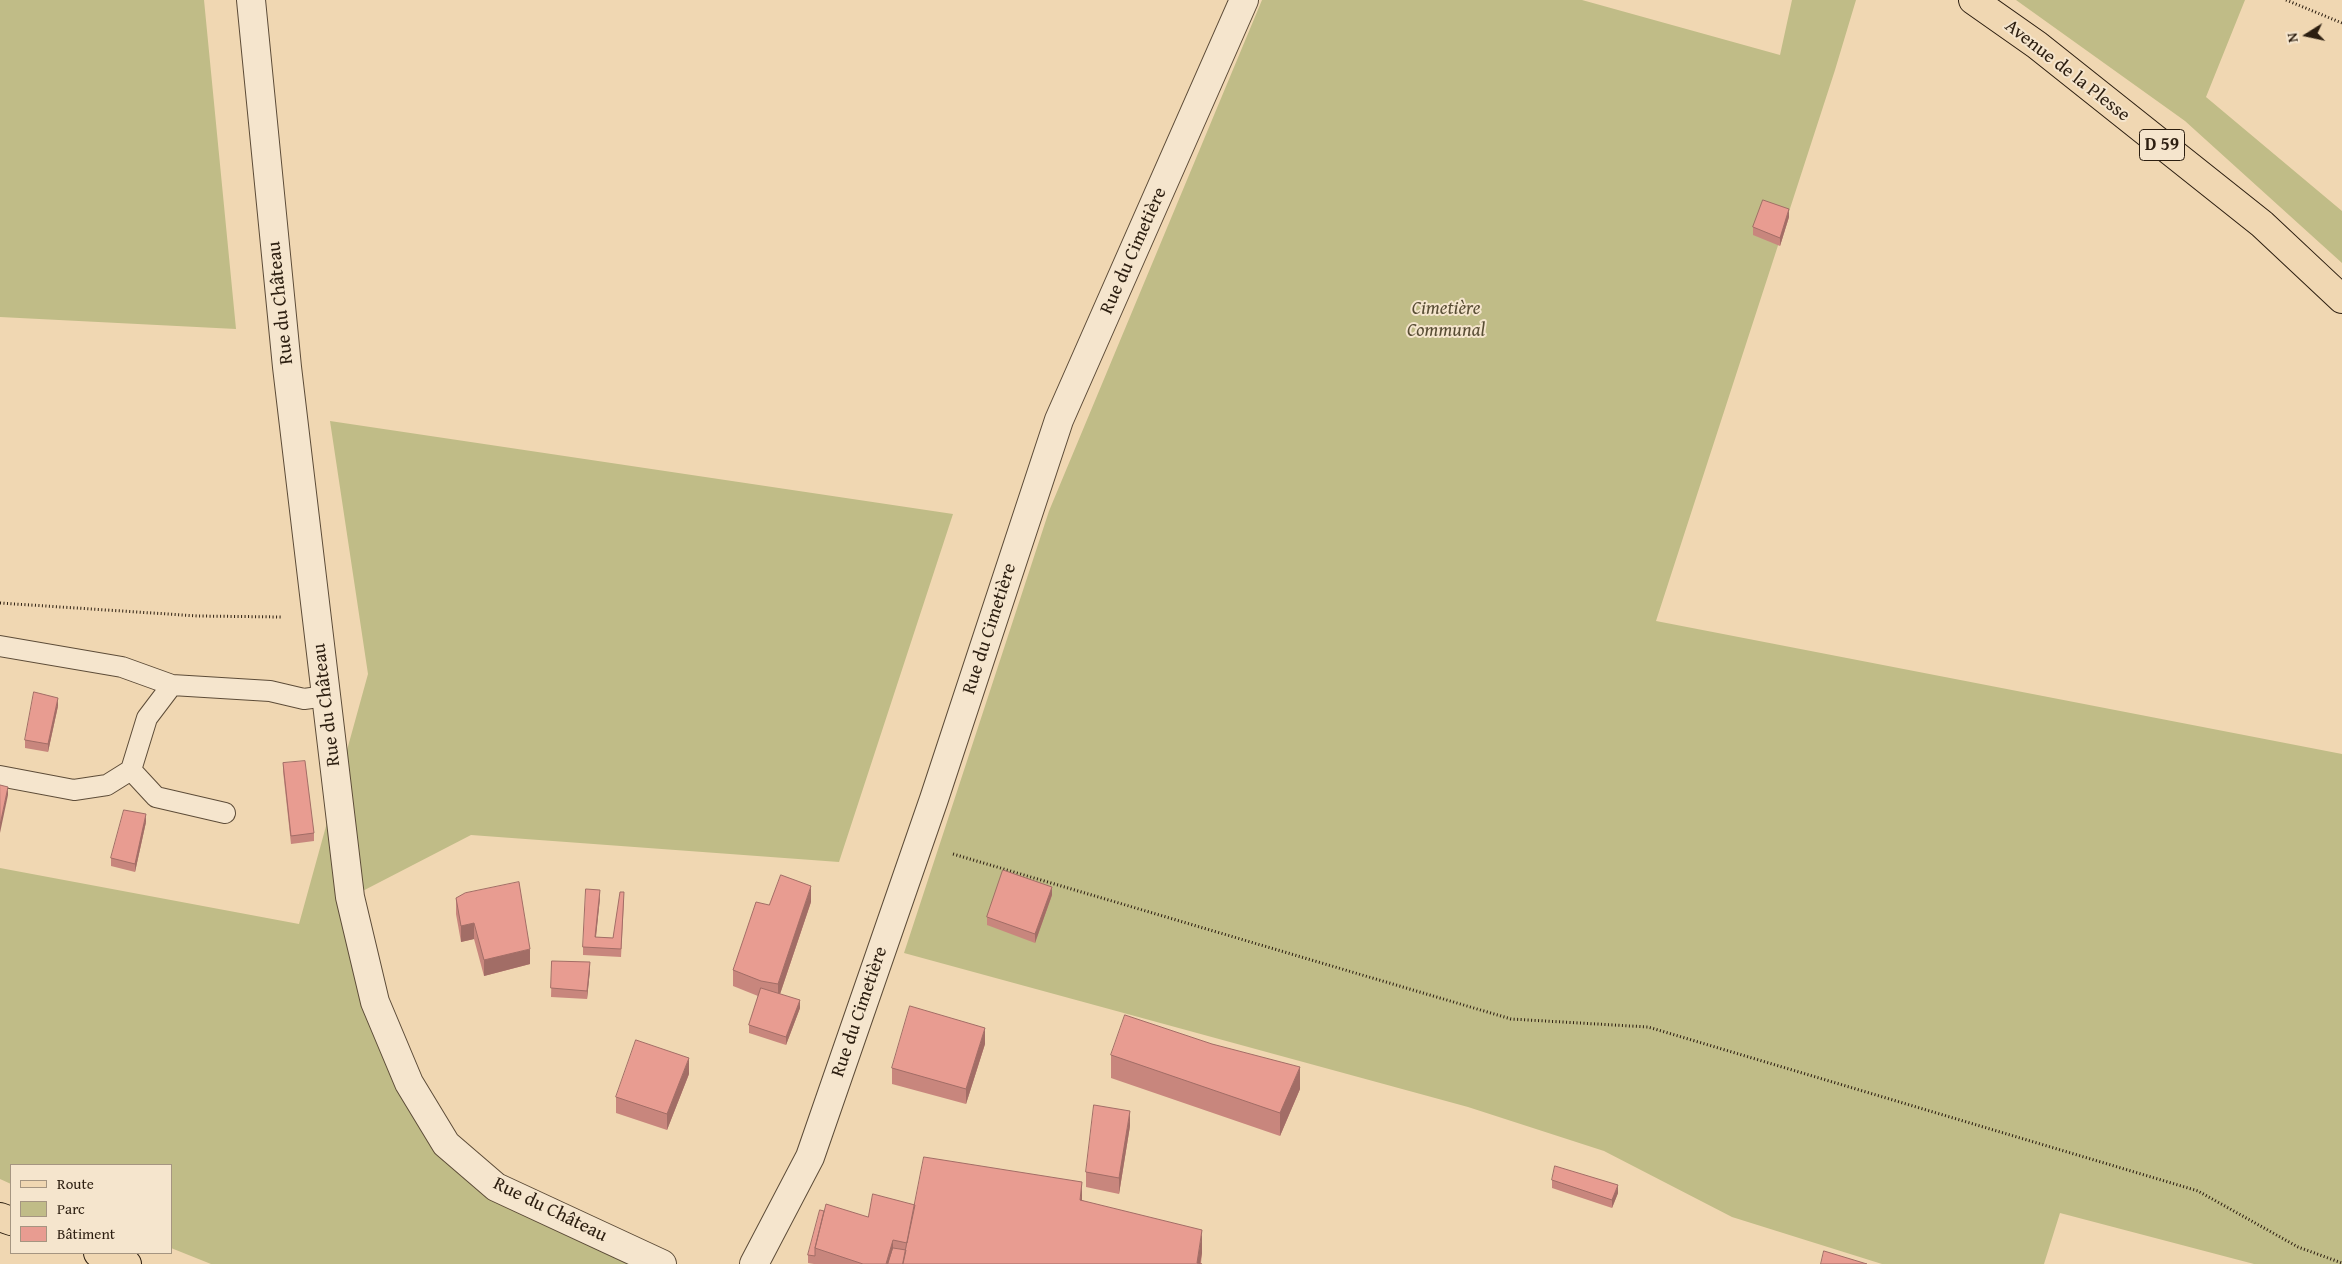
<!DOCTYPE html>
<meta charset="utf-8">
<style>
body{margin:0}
#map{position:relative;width:2342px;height:1264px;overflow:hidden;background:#f0d7b2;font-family:"Gentium Book Plus",serif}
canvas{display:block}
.legend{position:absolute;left:10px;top:1164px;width:162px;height:90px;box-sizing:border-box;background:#f5e5cd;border:1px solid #a59581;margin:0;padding:6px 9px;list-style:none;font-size:15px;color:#2c1e10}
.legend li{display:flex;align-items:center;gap:10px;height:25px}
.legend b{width:25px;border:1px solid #a59581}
.north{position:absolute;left:2282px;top:10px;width:50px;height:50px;-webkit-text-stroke:4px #f5e5cd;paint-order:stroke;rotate:260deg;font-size:14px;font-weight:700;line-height:20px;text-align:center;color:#2c1e10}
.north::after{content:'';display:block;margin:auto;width:18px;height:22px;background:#2c1e10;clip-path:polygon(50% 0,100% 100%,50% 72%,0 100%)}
</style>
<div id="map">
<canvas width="2342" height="1264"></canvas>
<ul class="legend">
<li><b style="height:6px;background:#f0d7b2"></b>Route</li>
<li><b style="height:14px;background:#c0bc87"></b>Parc</li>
<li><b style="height:14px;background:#e89c91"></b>Bâtiment</li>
</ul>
<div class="north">N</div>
</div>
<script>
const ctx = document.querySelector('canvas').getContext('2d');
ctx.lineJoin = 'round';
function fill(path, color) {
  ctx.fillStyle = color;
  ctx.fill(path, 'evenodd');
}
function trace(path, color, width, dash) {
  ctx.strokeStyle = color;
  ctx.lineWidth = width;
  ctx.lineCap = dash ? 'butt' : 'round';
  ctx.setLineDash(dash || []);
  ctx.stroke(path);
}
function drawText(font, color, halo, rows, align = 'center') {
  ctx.font = font + ' "Gentium Book Plus",serif';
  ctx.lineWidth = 4;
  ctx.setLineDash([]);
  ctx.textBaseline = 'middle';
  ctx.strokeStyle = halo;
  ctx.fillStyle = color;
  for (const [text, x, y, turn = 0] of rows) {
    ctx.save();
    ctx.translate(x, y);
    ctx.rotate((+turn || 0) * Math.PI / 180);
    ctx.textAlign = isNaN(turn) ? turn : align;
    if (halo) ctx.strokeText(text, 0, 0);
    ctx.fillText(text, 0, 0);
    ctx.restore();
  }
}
const green = new Path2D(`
 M 0,0 L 204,0 L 236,329 L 0,317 Z
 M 1262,0 L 1582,0 L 1780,55 L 1792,0 L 1856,0 L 1835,70 L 1656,621 L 2342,754 L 2342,1264 L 2254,1264 L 2060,1213 L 2044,1264 L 1882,1264 L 1732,1217 L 1604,1151 L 1468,1107 L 904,953 L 1049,511 Z
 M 2016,0 L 2245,0 L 2206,97 L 2342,211 L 2342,263 L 2185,121 Z
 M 330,421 L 953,514 L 839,862 L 471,835 L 351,897 L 375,1002 L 446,1144 L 657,1264 L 211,1264 L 171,1248 L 171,1165 L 11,1165 L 11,1184 L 0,1179 L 0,868 L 299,924 L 368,674 Z`);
const path = new Path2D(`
 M 2286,0 L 2342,23
 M 0,603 L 198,616 L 281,617
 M 953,854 L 1511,1019 L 1648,1027 L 2198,1191 L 2298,1247 L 2342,1263`);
const lane = new Path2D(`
 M 0,646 L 122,667 L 172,685 L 270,691 L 304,699 L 326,696
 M 131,770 L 156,797 L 225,813
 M 0,776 L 74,790 L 107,785 L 131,770 L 147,718 L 172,685`);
const street = new Path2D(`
 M 251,0 L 287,367 L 350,897 L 375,1002 L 409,1083 L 446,1144 L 496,1187 L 662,1264
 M 754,1264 L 810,1157 L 934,799 L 1059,420 L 1244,0`);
const primary = new Path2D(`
 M 1973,0 L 2037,45 L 2262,224 L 2342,299`);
const highway = new Path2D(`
 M 0,1217 L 11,1221
 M 98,1253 L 127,1264`);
const wall = new Path2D(`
 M 1789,217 L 1780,246 L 1753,235 L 1753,227 Z
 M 58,706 L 48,752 L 25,748 L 25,740 Z
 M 283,763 L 314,833 L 314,841 L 291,844 L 283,771 Z
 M 146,822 L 135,872 L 111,866 L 111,858 Z
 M 1052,895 L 1035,943 L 987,925 L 987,917 Z
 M 456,898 L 530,964 L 484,976 L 474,939 L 461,942 L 456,914 Z
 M 600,898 L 596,937 L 613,938 L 624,900 L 621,957 L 583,955 L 583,947 Z
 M 811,902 L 780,994 L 800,1008 L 786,1045 L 749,1033 L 749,1025 L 758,996 L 733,986 L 733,970 Z
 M 552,961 L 590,970 L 587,999 L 551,997 Z
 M 985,1044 L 966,1104 L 892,1084 L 892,1068 Z
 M 1212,1044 L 1300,1089 L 1280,1136 L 1111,1078 L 1111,1055 Z
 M 689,1074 L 667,1130 L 616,1113 L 616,1097 Z
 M 1130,1126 L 1119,1194 L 1086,1187 L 1086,1172 Z
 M 1552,1180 L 1618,1193 L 1612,1208 L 1552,1188 Z
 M 1082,1200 L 1202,1253 L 1201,1263 L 1202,1264 L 814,1264 L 808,1263 L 808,1255 L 824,1211 L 868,1217 L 915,1205 Z`);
const shadedWall = new Path2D(`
 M 1789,209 L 1789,217 L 1780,246 L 1780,238 Z
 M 58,698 L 58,706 L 48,752 L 48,744 Z
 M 8,787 L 8,795 L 0,833 L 0,825 Z
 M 146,814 L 146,822 L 135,872 L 135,864 Z
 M 811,886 L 811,902 L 778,1000 L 778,984 Z
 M 1052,887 L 1052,895 L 1035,943 L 1035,934 Z
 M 600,890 L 600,898 L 595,945 L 595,937 Z
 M 474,923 L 474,939 L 461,942 L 461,926 Z
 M 530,949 L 530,964 L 484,976 L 484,960 Z
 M 590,962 L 590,970 L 587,999 L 587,991 Z
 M 800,1000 L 800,1008 L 786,1045 L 786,1037 Z
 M 985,1028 L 985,1044 L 966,1104 L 966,1089 Z
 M 689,1058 L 689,1074 L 667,1130 L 667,1114 Z
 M 1300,1067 L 1300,1089 L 1280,1136 L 1280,1113 Z
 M 1130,1111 L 1130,1126 L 1119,1194 L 1119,1178 Z
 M 1082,1182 L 1082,1205 L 1080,1200 Z
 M 1618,1185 L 1618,1193 L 1612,1208 L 1612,1200 Z
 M 1202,1230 L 1202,1253 L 1200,1264 L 1197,1264 Z
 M 893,1240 L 893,1256 L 890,1264 L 886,1264 Z`);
const building = new Path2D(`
 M 1763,200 L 1789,209 L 1780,238 L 1753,227 Z
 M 34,692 L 58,698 L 48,744 L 25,740 Z
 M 305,761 L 314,833 L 291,836 L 283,763 Z
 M 0,785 L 8,787 L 0,825 Z
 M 124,810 L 146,814 L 135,864 L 111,858 Z
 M 1003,870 L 1052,887 L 1035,934 L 987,917 Z
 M 781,875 L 811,886 L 778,984 L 761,981 L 733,970 L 756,902 L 769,905 Z
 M 519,882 L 530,949 L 484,960 L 474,923 L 461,926 L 456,898 L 465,893 Z
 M 586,889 L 600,890 L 595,937 L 613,938 L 620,892 L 624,892 L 621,949 L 583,947 Z
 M 552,961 L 590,962 L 587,991 L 551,988 Z
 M 761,988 L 800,1000 L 786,1037 L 749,1025 Z
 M 910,1006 L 985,1028 L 966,1089 L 892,1068 Z
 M 1125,1015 L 1212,1044 L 1300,1067 L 1280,1113 L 1111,1055 Z
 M 636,1040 L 689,1058 L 667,1114 L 616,1097 Z
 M 1094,1105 L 1130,1111 L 1119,1178 L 1086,1172 Z
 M 924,1157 L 1082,1182 L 1080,1200 L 1202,1230 L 1197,1263 L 1202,1264 L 903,1264 Z
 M 1555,1166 L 1618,1185 L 1612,1200 L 1552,1180 Z
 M 873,1194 L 915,1205 L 907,1243 L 893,1240 L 886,1264 L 863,1264 L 815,1248 L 826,1204 L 868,1217 Z
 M 820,1210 L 824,1211 L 815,1248 L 815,1256 L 808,1255 Z
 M 893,1248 L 906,1250 L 903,1264 L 888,1264 Z
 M 1824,1251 L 1867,1264 L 1821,1264 Z`);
const shields = [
 [2162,145,45]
];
const shieldNames = [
 ["D 59",2162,145]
];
const streetNames = [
 ["Avenue de la Plesse",2067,71,38],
 ["Rue du Cimetière",1134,251,-66],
 ["Rue du Château",281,303,-96],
 ["Rue du Cimetière",990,629,-72],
 ["Rue du Château",327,705,-97],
 ["Rue du Cimetière",860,1012,-71],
 ["Rue du Château",550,1210,26]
];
const parkNames = [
 ["Cimetière",1446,309],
 ["Communal",1446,331]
];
fill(green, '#c0bc87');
trace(lane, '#5d4c38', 22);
trace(street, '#5d4c38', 30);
trace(primary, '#2c1e10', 30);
trace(highway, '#2c1e10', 30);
trace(path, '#2c1e10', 3, [1, 2.5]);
trace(lane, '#f5e5cd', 20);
trace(street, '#f5e5cd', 28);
trace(primary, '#f0d7b2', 28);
trace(highway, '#f0d7b2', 28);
fill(wall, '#c8867d');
fill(shadedWall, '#a26d66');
fill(building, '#e89c91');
trace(building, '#a26d66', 1);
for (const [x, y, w] of shields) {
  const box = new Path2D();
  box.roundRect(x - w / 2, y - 15.5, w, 31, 4);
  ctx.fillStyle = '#f5e5cd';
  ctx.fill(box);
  trace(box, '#2c1e10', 1);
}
drawText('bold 18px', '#2c1e10', null, shieldNames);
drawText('19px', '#2c1e10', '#f5e5cd', streetNames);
drawText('italic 19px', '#584d34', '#f5e5cd', parkNames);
</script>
